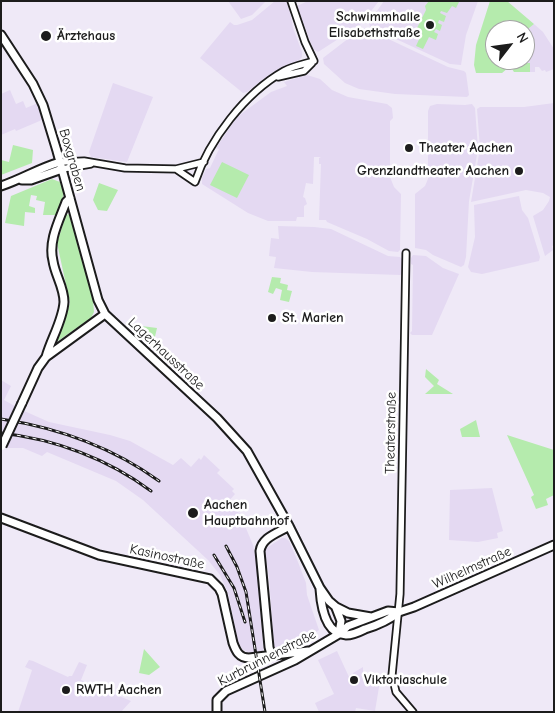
<!DOCTYPE html>
<meta charset="utf-8">
<style>
body{margin:0}
#map{position:relative;width:555px;height:713px;overflow:hidden;background:#efe9f7;font-family:"Comic Neue",sans-serif}
canvas{display:block}
.frame{position:absolute;inset:0;border:2px solid #1c1c1c;pointer-events:none}
.north{position:absolute;left:485px;top:20px;width:50px;height:50px;box-sizing:border-box;background:#fff;border:1px solid #a4a4a4;border-radius:50%;rotate:60deg;font-size:14px;font-weight:700;line-height:20px;text-align:center;color:#1c1c1c}
.north::after{content:'';display:block;margin:auto;width:18px;height:22px;background:#1c1c1c;clip-path:polygon(50% 0,100% 100%,50% 72%,0 100%)}
</style>
<div id="map">
<canvas width="555" height="713"></canvas>
<div class="frame"></div>
<div class="north">N</div>
</div>
<script>
const ctx = document.querySelector('canvas').getContext('2d');
ctx.lineJoin = 'round';
function fill(path, color) {
  ctx.fillStyle = color;
  ctx.fill(path, 'evenodd');
}
function trace(path, color, width, dash) {
  ctx.strokeStyle = color;
  ctx.lineWidth = width;
  ctx.lineCap = dash ? 'butt' : 'round';
  ctx.setLineDash(dash || []);
  ctx.stroke(path);
}
function drawText(font, color, halo, rows, align = 'center') {
  ctx.font = font + ' "Comic Neue",sans-serif';
  ctx.lineWidth = 5;
  ctx.setLineDash([]);
  ctx.textBaseline = 'middle';
  ctx.strokeStyle = halo;
  ctx.fillStyle = color;
  for (const [text, x, y, turn = 0] of rows) {
    ctx.save();
    ctx.translate(x, y);
    ctx.rotate((+turn || 0) * Math.PI / 180);
    ctx.textAlign = isNaN(turn) ? turn : align;
    if (halo) ctx.strokeText(text, 0, 0);
    ctx.fillText(text, 0, 0);
    ctx.restore();
  }
}
const built = new Path2D(`
 M 228,1 L 266,1 L 252,15 L 241,19 Z
 M 275,1 L 288,1 L 293,28 L 302,52 L 302,57 L 299,60 L 273,72 L 247,92 L 243,93 L 200,58 L 230,22 L 234,25 L 237,25 L 252,20 Z
 M 308,1 L 379,1 L 360,25 L 318,52 L 313,49 L 297,6 Z
 M 384,1 L 478,1 L 466,35 L 461,65 L 450,64 L 370,27 L 369,22 Z
 M 534,24 L 543,32 L 554,49 L 554,69 L 546,72 L 545,70 L 542,71 L 539,67 L 535,67 L 535,72 L 530,72 L 529,63 L 519,63 L 519,60 L 525,60 L 525,40 L 528,29 Z
 M 362,28 L 365,28 L 448,67 L 464,71 L 466,73 L 469,95 L 467,97 L 395,94 L 359,89 L 345,83 L 324,64 L 323,58 Z
 M 307,75 L 320,79 L 332,90 L 348,97 L 387,104 L 392,108 L 393,118 L 390,121 L 390,177 L 394,187 L 401,194 L 400,250 L 398,252 L 389,251 L 367,239 L 327,222 L 326,220 L 319,220 L 321,164 L 319,164 L 319,158 L 321,157 L 314,157 L 313,184 L 306,183 L 303,197 L 305,198 L 307,204 L 304,206 L 304,217 L 297,217 L 296,221 L 268,221 L 248,213 L 202,184 L 202,178 L 206,169 L 210,168 L 219,149 L 216,148 L 237,117 L 271,92 L 287,86 L 284,82 Z
 M 113,83 L 153,97 L 127,162 L 91,157 L 89,152 Z
 M 10,90 L 16,104 L 23,101 L 26,108 L 38,103 L 42,120 L 16,131 L 15,129 L 1,135 L 1,94 Z
 M 554,103 L 554,245 L 552,246 L 553,250 L 545,256 L 533,216 L 543,210 L 549,201 L 550,197 L 543,193 L 526,190 L 471,202 L 480,148 L 477,109 L 480,107 L 524,107 Z
 M 437,104 L 465,105 L 472,104 L 475,108 L 478,149 L 469,201 L 466,257 L 464,265 L 461,267 L 433,255 L 426,250 L 415,248 L 415,194 L 425,186 L 428,179 L 428,111 L 430,106 Z
 M 519,196 L 522,210 L 528,218 L 540,257 L 539,261 L 482,274 L 471,272 L 468,267 L 475,237 L 474,205 Z
 M 278,226 L 314,227 L 331,229 L 388,256 L 400,257 L 402,259 L 402,274 L 400,275 L 312,272 L 274,268 L 276,257 L 269,256 L 271,238 L 279,239 Z
 M 413,255 L 426,256 L 443,268 L 459,274 L 432,335 L 412,335 L 410,333 L 412,331 L 413,265 L 411,264 L 411,258 Z
 M 1,380 L 11,386 L 4,400 L 22,410 L 49,422 L 110,435 L 130,441 L 173,465 L 181,458 L 191,467 L 199,458 L 201,460 L 204,455 L 220,470 L 217,473 L 234,489 L 232,491 L 235,494 L 228,502 L 240,514 L 253,545 L 259,577 L 263,651 L 249,653 L 242,649 L 238,641 L 228,593 L 220,575 L 208,560 L 143,500 L 116,481 L 47,452 L 42,456 L 23,448 L 8,448 L 1,446 Z
 M 492,488 L 503,531 L 497,533 L 498,538 L 478,542 L 449,540 L 450,490 Z
 M 282,538 L 285,538 L 289,541 L 298,562 L 306,583 L 307,595 L 319,630 L 303,642 L 279,651 L 275,649 L 274,645 L 269,578 L 265,549 Z
 M 337,651 L 349,677 L 352,678 L 353,673 L 363,667 L 363,672 L 381,675 L 375,711 L 356,708 L 355,712 L 319,712 L 315,703 L 334,694 L 318,660 Z
 M 29,660 L 33,661 L 68,677 L 69,676 L 72,676 L 79,662 L 87,665 L 81,680 L 131,701 L 121,712 L 18,712 L 32,670 L 25,667 Z`);
const green = new Path2D(`
 M 429,1 L 459,2 L 456,8 L 452,6 L 447,13 L 441,11 L 440,13 L 446,16 L 444,22 L 439,20 L 438,23 L 442,25 L 440,31 L 436,29 L 434,32 L 438,34 L 436,40 L 429,37 L 423,49 L 416,46 L 422,33 L 416,30 L 426,10 L 425,6 Z
 M 490,1 L 507,1 L 534,24 L 528,29 L 525,40 L 525,30 L 495,30 L 495,60 L 519,60 L 519,63 L 530,63 L 530,72 L 514,72 L 512,69 L 508,68 L 502,73 L 476,73 L 474,65 L 476,45 Z
 M 13,145 L 33,150 L 32,163 L 1,175 L 1,160 L 9,162 Z
 M 222,162 L 249,175 L 237,198 L 210,185 Z
 M 52,179 L 60,182 L 64,194 L 56,215 L 43,215 L 45,202 L 36,200 L 37,196 L 31,195 L 29,206 L 35,208 L 35,213 L 25,212 L 24,226 L 5,223 L 11,196 Z
 M 99,183 L 118,190 L 107,211 L 98,210 L 93,200 Z
 M 69,214 L 93,300 L 94,312 L 91,318 L 58,341 L 56,341 L 64,324 L 70,303 L 57,243 L 66,215 Z
 M 272,277 L 281,278 L 280,283 L 288,285 L 287,290 L 292,291 L 289,302 L 280,300 L 282,290 L 276,288 L 273,294 L 268,292 Z
 M 123,321 L 126,324 L 157,328 L 153,345 L 149,346 Z
 M 426,369 L 439,380 L 437,384 L 453,394 L 425,394 L 434,386 L 425,377 Z
 M 476,420 L 480,437 L 462,437 L 460,429 Z
 M 507,435 L 554,450 L 554,495 L 546,499 L 548,505 L 536,509 L 531,497 L 534,495 Z
 M 144,649 L 160,667 L 149,675 L 139,673 Z`);
const minor = new Path2D(`
 M 291,1 L 305,42 L 314,61
 M 278,77 L 304,71 L 312,63
 M 60,162 L 84,161 L 125,168 L 176,169 L 195,182 C 209,140 245,93 284,71 C 293,66 304,64 314,61
 M 62,169 L 91,164
 M 176,169 L 204,162
 M 406,253 L 400,594 L 392,675 L 396,692 L 413,712`);
const major = new Path2D(`
 M 1,35 L 33,84 L 43,105 L 57,151 L 98,300 L 105,314 L 217,418 L 247,451 L 289,526 L 320,588 L 329,601 L 336,607 L 348,613 L 371,617
 M 22,180 L 31,180 L 62,169
 M 1,186 C 22,179 39,168 60,162
 M 46,357 C 51,339 63,320 64,302 C 64,287 55,275 53,261 C 48,241 59,221 66,202 L 70,198
 M 22,403 L 38,368 L 46,357 L 105,314
 M 1,518 L 99,555 L 210,579 L 219,588 L 222,594 L 233,643 C 236,651 239,658 249,658 L 308,651
 M 320,589 C 321,605 325,634 346,635 C 352,635 359,632 365,629 C 378,625 388,621 399,612
 M 336,608 L 341,621 L 339,633
 M 271,655 L 269,647 L 260,551 C 262,537 278,533 289,526
 M 217,712 L 217,700 L 226,691 L 295,660 L 339,634 L 348,626 L 388,611 L 399,612 L 414,607 L 554,545`);
const rail = new Path2D(`
 M 1,419 C 59,428 112,447 159,481
 M 1,433 C 55,439 108,459 151,491
 M 226,546 L 237,567 L 246,592 L 265,712
 M 214,555 L 234,588 L 245,622`);
const majorBridge = new Path2D(`
 M 2,446 L 22,403`);
const markers = [
 [430,25,5,"#1c1c1c"],
 [46,36,6,"#1c1c1c"],
 [409,148,5,"#1c1c1c"],
 [519,171,5,"#1c1c1c"],
 [272,318,5,"#1c1c1c"],
 [193,513,6,"#1c1c1c"],
 [354,680,5,"#1c1c1c"],
 [66,690,5,"#1c1c1c"]
];
const poiNames = [
 ["Schwimmhalle",420,17,"right"],
 ["Elisabethstraße",420,33,"right"],
 ["Ärztehaus",57,36],
 ["Theater Aachen",419,148],
 ["Grenzlandtheater Aachen",509,171,"right"],
 ["St. Marien",282,318],
 ["Aachen",204,505],
 ["Hauptbahnhof",204,521],
 ["Viktoriaschule",364,680],
 ["RWTH Aachen",76,690]
];
const streetNames = [
 ["Boxgraben",72,160,74],
 ["Lagerhausstraße",166,354,43],
 ["Theaterstraße",391,433,-89],
 ["Kasinostraße",167,557,12],
 ["Wilhelmstraße",472,568,-24],
 ["Kurbrunnenstraße",267,658,-27]
];
fill(built, '#e4d9f2');
fill(green, '#b5ebad');
trace(minor, '#1c1c1c', 9);
trace(major, '#1c1c1c', 11);
trace(minor, '#fff', 5.5);
trace(major, '#fff', 7);
trace(rail, '#1c1c1c', 3);
trace(rail, '#fff', 1, [4]);
trace(majorBridge, '#1c1c1c', 11, []);
trace(majorBridge, '#fff', 7);
for (const [x, y, r, color] of markers) {
  const dot = new Path2D();
  dot.arc(x, y, r, 0, 2 * Math.PI);
  ctx.fillStyle = color;
  ctx.fill(dot);
  trace(dot, '#fff', 2);
}
drawText('bold 14px', '#1c1c1c', '#fff', poiNames, 'left');
drawText('14px', '#1c1c1c', '#fff', streetNames);
</script>
